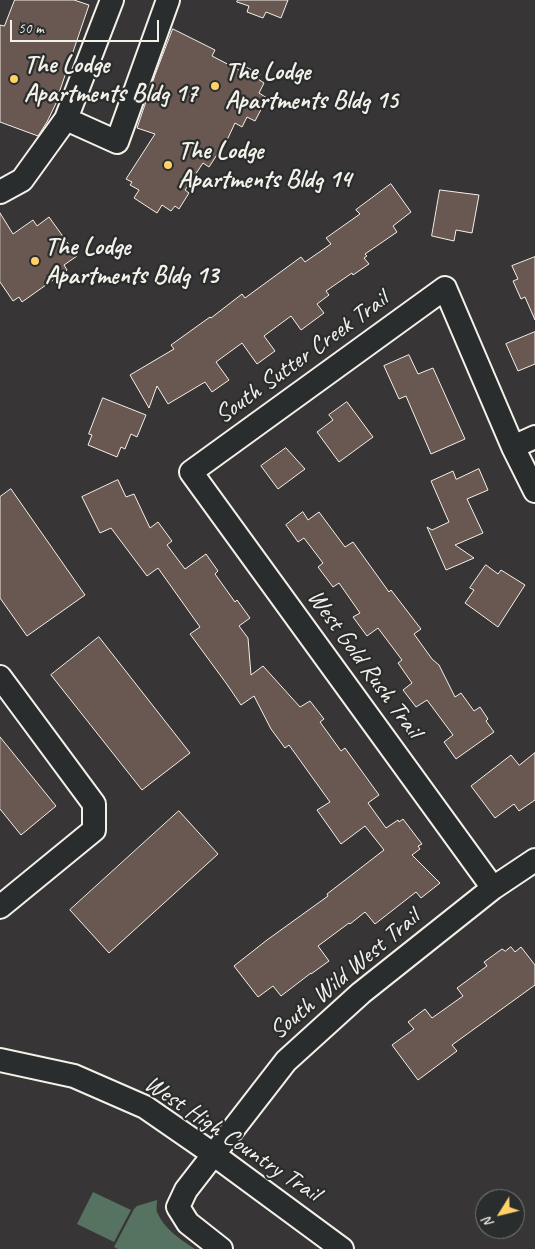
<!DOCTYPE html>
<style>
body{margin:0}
#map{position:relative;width:535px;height:1249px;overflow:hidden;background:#373535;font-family:Caveat,sans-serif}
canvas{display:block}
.north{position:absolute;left:475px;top:1189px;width:50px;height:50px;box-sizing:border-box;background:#2a2d2e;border:1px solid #7b7b78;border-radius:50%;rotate:234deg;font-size:14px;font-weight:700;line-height:20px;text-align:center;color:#f4f1e8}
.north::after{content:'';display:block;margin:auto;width:18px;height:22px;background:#ffd166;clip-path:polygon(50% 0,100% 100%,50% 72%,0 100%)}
.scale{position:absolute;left:10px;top:20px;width:149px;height:22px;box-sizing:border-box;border:2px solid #f4f1e8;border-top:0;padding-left:6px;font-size:15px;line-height:18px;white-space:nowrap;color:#f4f1e8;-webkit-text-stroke:4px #2a2d2e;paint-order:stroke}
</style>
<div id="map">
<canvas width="535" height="1249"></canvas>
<div class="north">N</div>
<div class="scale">50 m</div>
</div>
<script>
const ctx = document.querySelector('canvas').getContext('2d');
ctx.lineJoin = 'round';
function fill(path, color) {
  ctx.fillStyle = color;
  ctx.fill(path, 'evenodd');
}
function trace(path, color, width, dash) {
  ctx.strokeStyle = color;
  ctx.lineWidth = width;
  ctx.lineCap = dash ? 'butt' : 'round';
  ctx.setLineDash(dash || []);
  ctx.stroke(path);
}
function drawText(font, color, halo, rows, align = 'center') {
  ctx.font = font + ' Caveat,sans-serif';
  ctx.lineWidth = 4.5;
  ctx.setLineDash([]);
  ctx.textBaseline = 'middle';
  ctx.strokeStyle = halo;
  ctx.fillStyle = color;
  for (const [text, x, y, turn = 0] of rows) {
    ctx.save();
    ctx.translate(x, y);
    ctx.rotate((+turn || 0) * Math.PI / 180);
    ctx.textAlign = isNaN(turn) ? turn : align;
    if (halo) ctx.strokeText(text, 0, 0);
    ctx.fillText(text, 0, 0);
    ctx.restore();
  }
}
const green = new Path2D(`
 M 93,1192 L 131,1210 L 114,1242 L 77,1224 Z
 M 157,1200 C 157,1204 156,1209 157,1212 C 164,1229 181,1240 195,1249 L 118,1249 L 114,1247 L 134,1209 L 137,1206 Z`);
const building = new Path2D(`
 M 15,0 L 74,0 L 89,5 L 58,96 L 59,97 L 47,122 L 38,136 L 0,122 L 0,25 L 4,26 Z
 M 238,0 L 288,0 L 281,18 L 266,12 L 263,18 L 247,12 L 249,6 L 237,2 Z
 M 173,29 L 215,50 L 212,56 L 241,71 L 244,66 L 260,74 L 258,79 L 264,83 L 259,93 L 267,98 L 255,121 L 247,117 L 242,127 L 235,123 L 228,138 L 209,167 L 203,163 L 185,190 L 189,193 L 179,209 L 175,206 L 171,211 L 162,205 L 157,213 L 134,198 L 139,190 L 130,185 L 132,182 L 126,179 L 155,134 L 137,128 L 155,75 Z
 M 391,184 L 411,212 L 393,226 L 397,232 L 365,254 L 367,256 L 364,258 L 369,264 L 353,275 L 352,273 L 326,291 L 329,295 L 317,304 L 324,313 L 301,330 L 291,316 L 264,336 L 275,351 L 257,364 L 242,343 L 216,362 L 229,380 L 212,392 L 205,382 L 168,404 L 157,386 L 149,408 L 130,375 L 174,349 L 171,345 L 210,317 L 211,318 L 242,294 L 245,298 L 301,257 L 305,262 L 331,244 L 326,238 L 360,214 L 356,210 Z
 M 440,190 L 479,195 L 472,233 L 456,230 L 454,241 L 432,236 Z
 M 0,213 L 13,234 L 33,220 L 37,226 L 49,217 L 77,256 L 64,265 L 67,270 L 22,302 L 19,297 L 13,301 L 0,282 Z
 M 535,257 L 535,320 L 525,297 L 521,299 L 513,281 L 518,279 L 512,266 Z
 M 535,332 L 535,364 L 518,371 L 506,344 Z
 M 409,355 L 418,374 L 433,368 L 465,439 L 431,454 L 406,396 L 399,399 L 384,366 Z
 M 103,398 L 146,415 L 137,437 L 131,434 L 125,449 L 121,447 L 117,457 L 88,445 L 92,435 L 89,434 Z
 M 347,402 L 373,437 L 339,462 L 317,432 L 333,420 L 329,415 Z
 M 286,448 L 305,469 L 278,489 L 261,466 Z
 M 479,469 L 488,490 L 467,499 L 483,533 L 455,545 L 474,558 L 446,570 L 427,527 L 432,530 L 449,522 L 431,481 L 453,471 L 456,479 Z
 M 118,480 L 126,497 L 134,494 L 150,528 L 158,522 L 172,541 L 167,545 L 185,569 L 206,554 L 218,571 L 215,574 L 235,602 L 237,600 L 250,618 L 239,626 L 248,638 L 251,675 L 263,666 L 300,707 L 310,701 L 324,719 L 320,722 L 341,751 L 345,748 L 379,795 L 368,803 L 386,828 L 398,820 L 399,822 L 403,819 L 422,844 L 418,846 L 420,849 L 412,855 L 440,883 L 421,898 L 416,892 L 375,924 L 365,912 L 350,924 L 349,923 L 318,946 L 329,961 L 311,974 L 311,973 L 281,996 L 273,986 L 258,997 L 234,966 L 267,940 L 328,896 L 327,894 L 384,850 L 365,826 L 341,844 L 317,810 L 330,802 L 289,745 L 285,748 L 271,729 L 254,696 L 241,705 L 226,683 L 190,634 L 200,627 L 158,568 L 147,576 L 111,528 L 100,533 L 82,497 Z
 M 11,489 L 85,595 L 27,636 L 0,598 L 0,497 Z
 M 303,512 L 308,520 L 319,512 L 345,547 L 353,542 L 389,592 L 391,590 L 421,629 L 414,634 L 432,659 L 439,665 L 455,697 L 461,693 L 474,711 L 480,707 L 488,719 L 486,721 L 494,732 L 456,759 L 444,742 L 453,735 L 427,700 L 416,707 L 403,690 L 412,683 L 398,663 L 402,660 L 378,628 L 367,636 L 353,617 L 360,613 L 339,583 L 333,587 L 318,567 L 323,563 L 304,538 L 298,542 L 286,525 Z
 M 486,565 L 498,574 L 501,570 L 525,585 L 498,627 L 465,603 L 474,590 L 470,588 Z
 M 99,637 L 190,753 L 142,790 L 51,675 Z
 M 0,737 L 56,806 L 21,835 L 0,809 Z
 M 535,753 L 535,800 L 519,811 L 514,804 L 495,818 L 471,786 L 511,755 L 519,765 Z
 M 179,811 L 218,854 L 109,953 L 70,910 Z
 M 511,947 L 515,952 L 521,947 L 535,965 L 535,985 L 452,1045 L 457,1051 L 418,1080 L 392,1045 L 414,1029 L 408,1022 L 425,1009 L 432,1018 L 463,996 L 457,988 L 487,966 L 484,962 L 502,949 L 505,951 Z`);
const minor = new Path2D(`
 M 66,119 L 117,142 L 168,0
 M 0,192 L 22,180 L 66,119 L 112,0
 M 513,447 L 535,437
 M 0,677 L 94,804 L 94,830 L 0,907
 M 493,888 L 191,472 L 445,288 L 513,447 L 535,491
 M 0,1060 L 74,1076 L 145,1107 L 213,1154 L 342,1249
 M 221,1249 L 188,1223 L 178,1207 L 186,1190 L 286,1061 L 361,993 L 493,888 L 535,860`);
const markers = [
 [14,79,5,"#ffd166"],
 [215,86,5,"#ffd166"],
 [168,165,5,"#ffd166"],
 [35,261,5,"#ffd166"]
];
const poiNames = [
 ["The Lodge",24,65],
 ["Apartments Bldg 17",24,94],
 ["The Lodge",225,72],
 ["Apartments Bldg 15",225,101],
 ["The Lodge",178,151],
 ["Apartments Bldg 14",178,180],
 ["The Lodge",45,247],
 ["Apartments Bldg 13",45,276]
];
const streetNames = [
 ["South Sutter Creek Trail",302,358,-36],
 ["West Gold Rush Trail",364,664,54],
 ["South Wild West Trail",345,975,-40],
 ["West High Country Trail",232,1139,34]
];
fill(green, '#567261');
fill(building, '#695752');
trace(building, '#f4f1e8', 1);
trace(minor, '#f4f1e8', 26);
trace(minor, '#2a2d2e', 22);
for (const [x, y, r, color] of markers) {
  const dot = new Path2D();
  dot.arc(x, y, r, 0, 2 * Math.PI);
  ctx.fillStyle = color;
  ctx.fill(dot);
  trace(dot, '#2a2d2e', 2);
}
drawText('bold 25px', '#f4f1e8', '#2a2d2e', poiNames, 'left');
drawText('25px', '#f4f1e8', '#2a2d2e', streetNames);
</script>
